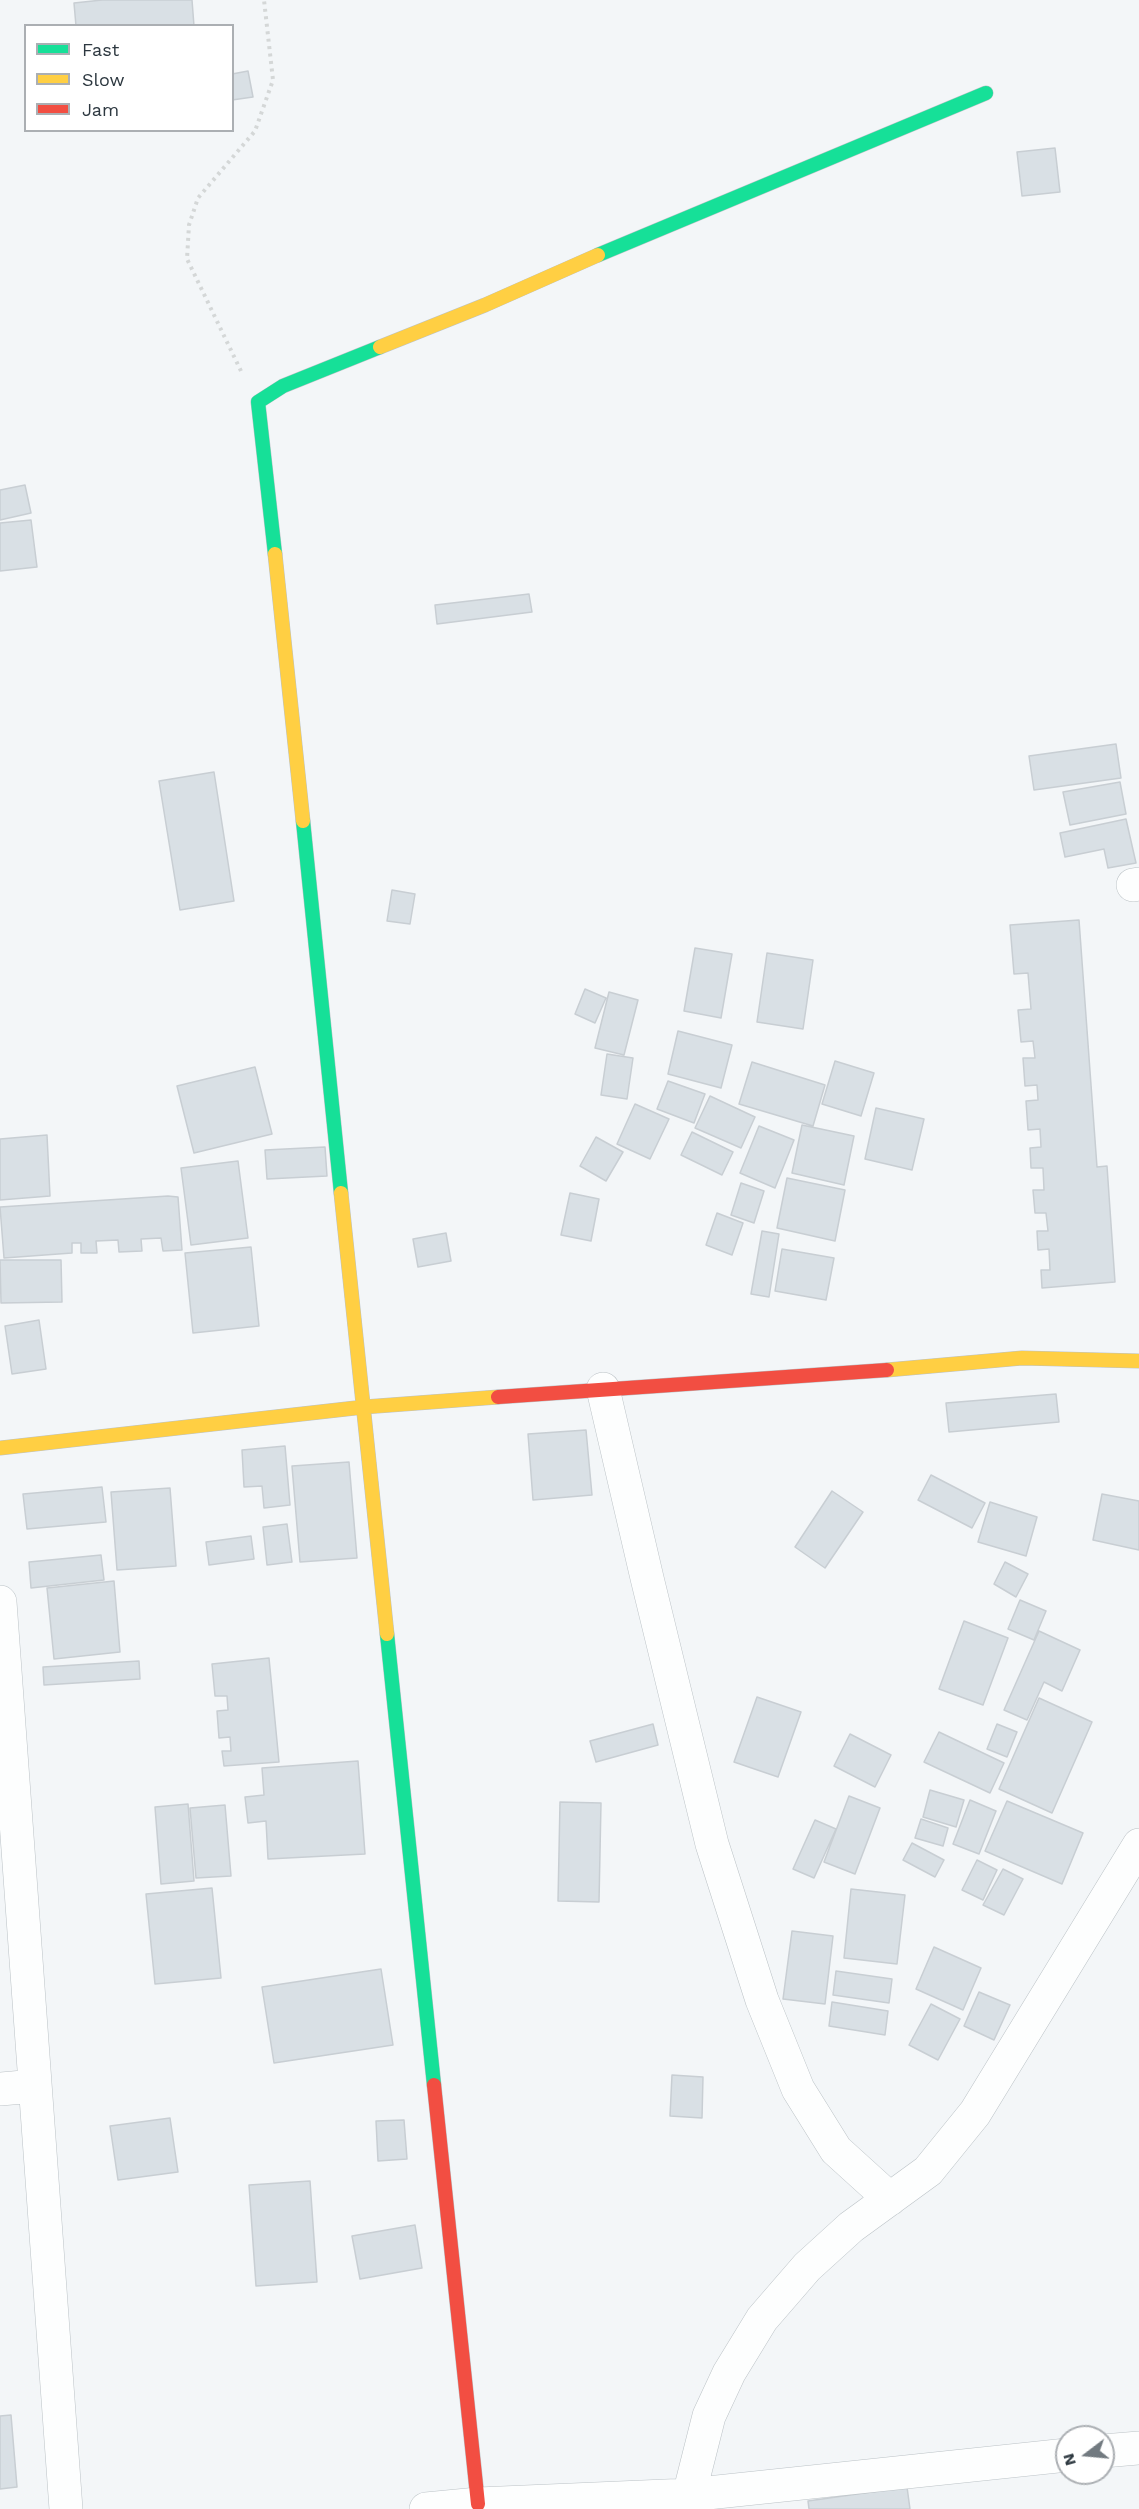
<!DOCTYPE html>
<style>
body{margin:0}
#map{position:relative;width:1139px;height:2509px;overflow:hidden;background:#f3f6f8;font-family:"Work Sans",sans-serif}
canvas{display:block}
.legend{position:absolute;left:24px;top:24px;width:210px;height:108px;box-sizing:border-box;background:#fff;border:2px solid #abafb3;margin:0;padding:8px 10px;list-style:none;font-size:18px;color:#2d3840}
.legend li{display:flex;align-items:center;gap:12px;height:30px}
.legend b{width:30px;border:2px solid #abafb3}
.north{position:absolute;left:1055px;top:2425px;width:60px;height:60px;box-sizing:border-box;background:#fff;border:2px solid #abafb3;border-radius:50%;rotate:254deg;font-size:16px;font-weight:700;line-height:24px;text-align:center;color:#2d3840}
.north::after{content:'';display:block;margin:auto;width:21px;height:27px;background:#727a80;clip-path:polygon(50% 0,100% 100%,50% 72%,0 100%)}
</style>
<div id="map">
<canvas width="1139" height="2509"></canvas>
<ul class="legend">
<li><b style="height:8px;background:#16e098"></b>Fast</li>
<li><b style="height:8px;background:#ffcf43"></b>Slow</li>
<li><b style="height:8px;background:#f24e42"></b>Jam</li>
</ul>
<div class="north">N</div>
</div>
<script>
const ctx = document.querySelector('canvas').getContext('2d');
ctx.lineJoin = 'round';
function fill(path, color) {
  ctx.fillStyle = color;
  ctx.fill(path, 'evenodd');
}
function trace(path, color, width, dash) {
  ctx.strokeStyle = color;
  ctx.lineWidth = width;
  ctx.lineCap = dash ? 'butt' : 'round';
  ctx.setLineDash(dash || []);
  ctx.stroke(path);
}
const building = new Path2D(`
 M 102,0 L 192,0 L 194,26 L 76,26 L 74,3 Z
 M 248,71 L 253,97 L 232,100 L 232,74 Z
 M 1055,148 L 1060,192 L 1022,196 L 1017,152 Z
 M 25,485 L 31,513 L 0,520 L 0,490 Z
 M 31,520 L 37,567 L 0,571 L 0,523 Z
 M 529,594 L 532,612 L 437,624 L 435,605 Z
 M 1116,744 L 1121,778 L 1034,790 L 1029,756 Z
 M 214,772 L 234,901 L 180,910 L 159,781 Z
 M 1120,782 L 1126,814 L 1070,825 L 1063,792 Z
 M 1126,819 L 1136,863 L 1108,868 L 1104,849 L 1065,857 L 1060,833 Z
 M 392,890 L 415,894 L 410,924 L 387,921 Z
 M 1079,920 L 1097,1167 L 1107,1166 L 1115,1282 L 1042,1288 L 1041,1270 L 1050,1270 L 1049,1249 L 1038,1250 L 1037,1231 L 1048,1231 L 1046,1213 L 1035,1213 L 1033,1190 L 1044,1190 L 1043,1168 L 1031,1168 L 1030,1148 L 1041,1147 L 1040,1129 L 1028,1130 L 1026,1101 L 1038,1100 L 1037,1085 L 1025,1086 L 1023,1058 L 1035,1058 L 1033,1041 L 1021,1042 L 1018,1010 L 1031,1009 L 1028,973 L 1014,974 L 1010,925 Z
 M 695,948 L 732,954 L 721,1018 L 684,1011 Z
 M 767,953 L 813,960 L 803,1029 L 757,1022 Z
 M 585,989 L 606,998 L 595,1023 L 575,1014 Z
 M 609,992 L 638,1000 L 624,1055 L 595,1048 Z
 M 678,1031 L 732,1045 L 721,1088 L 668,1074 Z
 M 607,1054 L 633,1058 L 627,1099 L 601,1095 Z
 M 835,1061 L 874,1073 L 861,1116 L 822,1104 Z
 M 752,1062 L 825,1085 L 813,1126 L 739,1104 Z
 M 255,1067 L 272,1134 L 194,1153 L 177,1086 Z
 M 668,1081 L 705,1094 L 694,1123 L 657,1109 Z
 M 710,1096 L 755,1117 L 741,1148 L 695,1128 Z
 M 635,1104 L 669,1119 L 650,1159 L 617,1144 Z
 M 876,1108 L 924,1119 L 912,1170 L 865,1159 Z
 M 802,1125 L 854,1136 L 844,1185 L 792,1173 Z
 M 759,1126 L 794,1140 L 775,1188 L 740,1173 Z
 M 692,1132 L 733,1152 L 722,1175 L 681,1155 Z
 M 47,1135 L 50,1196 L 0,1200 L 0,1139 Z
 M 596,1137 L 623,1152 L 606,1181 L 580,1166 Z
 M 325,1147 L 327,1176 L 267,1179 L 265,1150 Z
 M 238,1161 L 248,1238 L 191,1245 L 181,1168 Z
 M 787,1178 L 845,1190 L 835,1241 L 777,1228 Z
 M 741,1183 L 764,1191 L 754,1223 L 731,1215 Z
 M 570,1193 L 599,1199 L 591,1241 L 561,1235 Z
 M 168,1196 L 178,1197 L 182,1250 L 163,1251 L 161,1238 L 141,1239 L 142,1251 L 119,1252 L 118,1240 L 96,1241 L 97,1253 L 81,1253 L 81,1243 L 72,1243 L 72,1253 L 4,1258 L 0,1207 Z
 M 717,1213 L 743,1223 L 732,1255 L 706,1245 Z
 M 762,1231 L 779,1234 L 769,1297 L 751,1294 Z
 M 446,1233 L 451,1261 L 418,1267 L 413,1239 Z
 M 251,1247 L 259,1326 L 193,1333 L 185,1253 Z
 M 782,1249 L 834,1258 L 826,1300 L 775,1291 Z
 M 0,1260 L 61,1260 L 62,1302 L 1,1303 Z
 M 39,1320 L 46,1369 L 12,1374 L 5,1326 Z
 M 1056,1394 L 1059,1422 L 949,1432 L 946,1403 Z
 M 586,1430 L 592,1495 L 533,1500 L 528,1434 Z
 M 285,1446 L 290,1505 L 264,1508 L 262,1486 L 244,1487 L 242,1450 Z
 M 349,1462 L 357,1558 L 300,1562 L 292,1466 Z
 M 931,1475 L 985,1503 L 972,1528 L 918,1500 Z
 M 102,1487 L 106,1522 L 27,1529 L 23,1494 Z
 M 170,1488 L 176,1566 L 117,1570 L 111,1492 Z
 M 832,1491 L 863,1512 L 825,1568 L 795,1547 Z
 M 1102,1494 L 1139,1501 L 1139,1550 L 1093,1540 Z
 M 990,1502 L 1037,1517 L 1026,1556 L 978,1542 Z
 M 287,1524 L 292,1562 L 267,1565 L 263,1527 Z
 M 251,1536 L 254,1559 L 209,1565 L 206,1542 Z
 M 101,1555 L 104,1580 L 31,1588 L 29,1562 Z
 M 1005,1562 L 1028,1574 L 1016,1597 L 994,1584 Z
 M 114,1581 L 120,1652 L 54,1659 L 47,1588 Z
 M 1020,1600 L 1046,1611 L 1034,1640 L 1008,1629 Z
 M 964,1621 L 1008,1638 L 983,1705 L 939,1689 Z
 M 1039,1631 L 1080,1650 L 1062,1691 L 1044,1682 L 1027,1720 L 1004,1710 Z
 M 269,1658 L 279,1762 L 224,1766 L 222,1751 L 231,1751 L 230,1737 L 219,1738 L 217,1711 L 228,1710 L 227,1696 L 215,1696 L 212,1664 Z
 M 139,1661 L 140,1679 L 44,1685 L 43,1667 Z
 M 757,1697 L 801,1712 L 778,1777 L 734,1762 Z
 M 1039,1698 L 1092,1722 L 1052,1813 L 999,1789 Z
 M 653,1724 L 658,1745 L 596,1762 L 590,1741 Z
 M 997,1724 L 1017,1732 L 1007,1757 L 987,1749 Z
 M 939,1732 L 1004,1763 L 990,1793 L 924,1762 Z
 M 850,1734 L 891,1755 L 875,1787 L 834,1766 Z
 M 358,1761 L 365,1854 L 268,1859 L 266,1821 L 248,1823 L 245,1797 L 264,1795 L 262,1768 Z
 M 930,1790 L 964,1800 L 956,1827 L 923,1817 Z
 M 849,1796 L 880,1808 L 855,1874 L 824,1862 Z
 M 970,1800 L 996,1811 L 979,1854 L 953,1844 Z
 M 1007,1801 L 1083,1833 L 1062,1884 L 985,1851 Z
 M 560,1802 L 601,1803 L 599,1902 L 558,1901 Z
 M 188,1804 L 194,1881 L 161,1884 L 155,1807 Z
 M 225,1805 L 231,1876 L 196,1878 L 190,1808 Z
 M 921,1819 L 948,1828 L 943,1846 L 915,1838 Z
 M 815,1820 L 836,1829 L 814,1878 L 793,1869 Z
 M 912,1843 L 944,1860 L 935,1877 L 903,1860 Z
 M 977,1860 L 997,1870 L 983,1900 L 962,1890 Z
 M 1003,1869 L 1023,1879 L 1004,1915 L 983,1905 Z
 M 212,1888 L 221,1978 L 155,1984 L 146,1894 Z
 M 851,1889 L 905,1895 L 897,1964 L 844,1958 Z
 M 792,1931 L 833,1936 L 825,2004 L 783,1999 Z
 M 934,1947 L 981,1968 L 963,2010 L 916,1989 Z
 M 381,1969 L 393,2045 L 274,2063 L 262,1987 Z
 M 836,1971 L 892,1979 L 889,2003 L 833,1995 Z
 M 979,1992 L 1010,2005 L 994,2040 L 964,2026 Z
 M 832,2002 L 888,2011 L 885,2035 L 829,2026 Z
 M 931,2004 L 960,2019 L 938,2060 L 909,2045 Z
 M 672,2075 L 703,2077 L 702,2118 L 670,2116 Z
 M 170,2118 L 178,2172 L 118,2180 L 110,2126 Z
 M 404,2120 L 407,2159 L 378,2161 L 376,2121 Z
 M 310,2181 L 317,2282 L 256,2286 L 249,2185 Z
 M 415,2225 L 422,2268 L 360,2279 L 352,2236 Z
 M 11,2415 L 17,2487 L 0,2489 L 0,2416 Z
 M 907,2487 L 910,2509 L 809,2509 L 808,2501 Z`);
const path = new Path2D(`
 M 241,371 L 187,259 L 189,225 L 198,198 L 255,131 L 273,80 L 264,0`);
const street = new Path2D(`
 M 1133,885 L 1139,884
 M 603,1389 L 647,1578 L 712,1844 L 762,2000 L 798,2089 L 836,2150 L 890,2199
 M 0,1602 L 66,2509
 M 0,2089 L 35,2086
 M 1103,2451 L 1139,2448
 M 689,2495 L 709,2416 L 729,2373 L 762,2319 L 807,2267 L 851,2227 L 928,2171 L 975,2113 L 1139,1845
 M 426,2509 L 478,2504 L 689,2495 L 1067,2455`);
const fast = new Path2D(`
 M 598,255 L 986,93
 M 275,554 L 258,402 L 283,386 L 380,347
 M 303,821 L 341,1193
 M 387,1634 L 434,2085`);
const slow = new Path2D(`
 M 380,347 L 485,305 L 598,255
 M 275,554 L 303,821
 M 341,1193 L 387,1634
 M 887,1370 L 1022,1358 L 1139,1361
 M 0,1448 L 364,1407 L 498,1397`);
const jam = new Path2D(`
 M 498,1397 L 887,1370
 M 434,2085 L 478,2504`);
fill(building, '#d9e0e5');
trace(building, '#c8ced3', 1.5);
trace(street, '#bbc2c6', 34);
trace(fast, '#bbc2c6', 15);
trace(slow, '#bbc2c6', 15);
trace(jam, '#bbc2c6', 15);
trace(path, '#d4d7d7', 4, [3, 4.5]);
trace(street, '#fdfefe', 33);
trace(fast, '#16e098', 14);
trace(slow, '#ffcf43', 14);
trace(jam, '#f24e42', 14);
</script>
